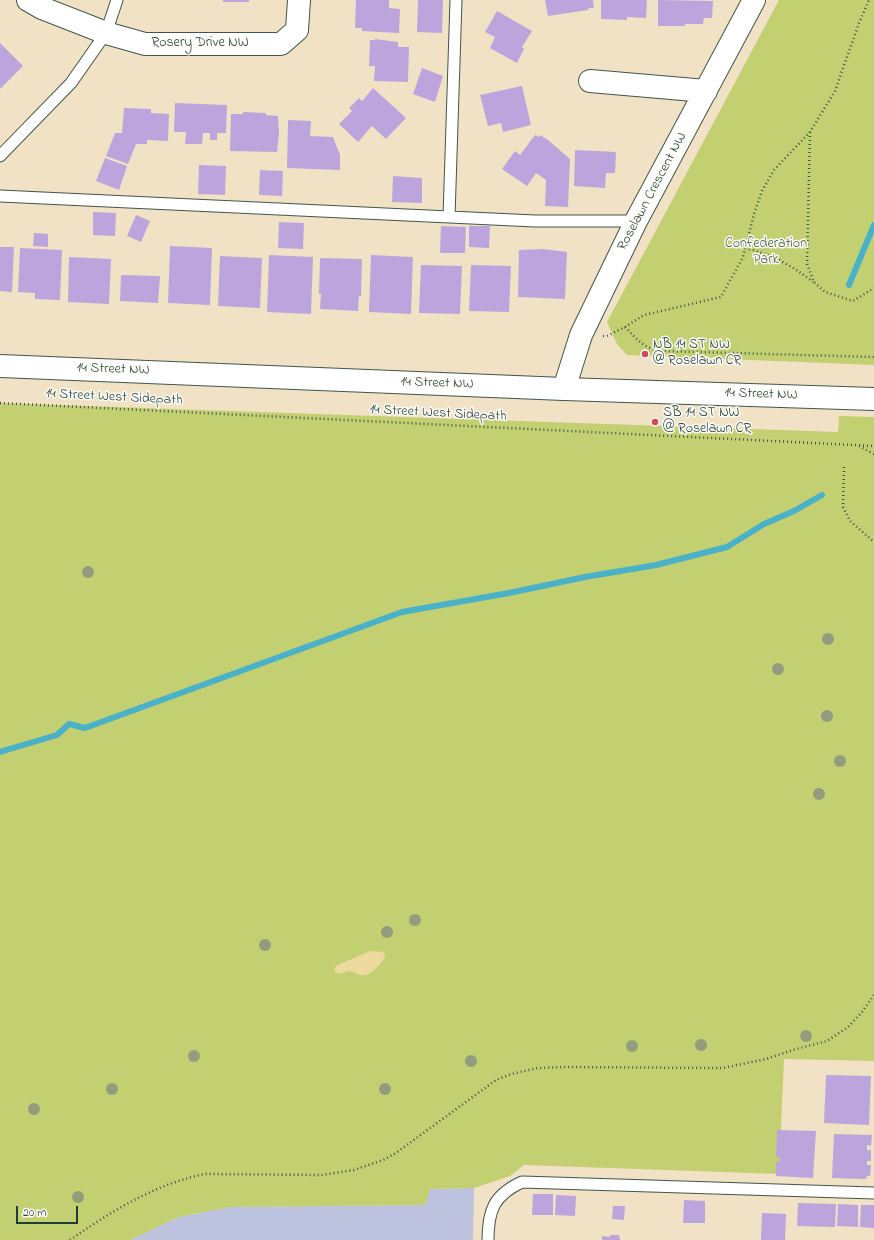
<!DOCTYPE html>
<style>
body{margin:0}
#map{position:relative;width:874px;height:1240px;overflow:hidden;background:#f2e2c5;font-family:"Indie Flower",sans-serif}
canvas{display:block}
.scale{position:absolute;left:16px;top:1206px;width:62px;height:18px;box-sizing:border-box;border:2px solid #1f3d34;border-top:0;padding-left:5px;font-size:12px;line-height:14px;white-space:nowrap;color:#1f3d34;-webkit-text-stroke:3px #fdfcf7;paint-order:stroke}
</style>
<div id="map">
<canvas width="874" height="1240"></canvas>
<div class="scale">20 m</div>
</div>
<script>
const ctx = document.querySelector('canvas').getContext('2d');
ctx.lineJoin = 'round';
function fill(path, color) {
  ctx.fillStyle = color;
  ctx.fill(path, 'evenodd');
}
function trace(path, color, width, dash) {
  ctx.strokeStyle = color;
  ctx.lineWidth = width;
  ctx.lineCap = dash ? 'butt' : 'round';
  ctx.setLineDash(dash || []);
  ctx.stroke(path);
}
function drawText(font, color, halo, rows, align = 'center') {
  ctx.font = font + ' "Indie Flower",sans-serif';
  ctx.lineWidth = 3;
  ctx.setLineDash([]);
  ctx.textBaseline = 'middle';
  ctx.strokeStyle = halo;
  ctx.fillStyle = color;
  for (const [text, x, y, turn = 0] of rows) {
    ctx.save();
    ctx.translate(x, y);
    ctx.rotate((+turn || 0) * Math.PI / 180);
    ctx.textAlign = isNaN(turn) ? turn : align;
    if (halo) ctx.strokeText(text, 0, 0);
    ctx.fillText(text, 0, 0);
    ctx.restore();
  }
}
const industrial = new Path2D(`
 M 474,1188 L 473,1240 L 130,1240 L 179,1217 L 230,1207 L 425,1205 L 429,1189 Z`);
const green = new Path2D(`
 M 779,0 L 874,0 L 874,365 L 627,355 L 617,344 L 607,322 Z
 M 0,403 L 838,432 L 839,416 L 874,417 L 874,1061 L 784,1059 L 779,1174 L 524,1165 L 510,1176 L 474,1188 L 430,1189 L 425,1205 L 230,1207 L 179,1217 L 130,1240 L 0,1240 Z`);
const sand = new Path2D(`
 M 370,951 L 384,952 L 385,957 C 380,964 371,977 361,975 C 357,975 353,971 348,971 C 343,972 339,976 334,971 L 336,966 Z`);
const stream = new Path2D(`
 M 849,285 L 874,225
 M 0,752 L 57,735 L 69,724 L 85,728 L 402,612 L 509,593 L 585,577 L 656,565 L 727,547 L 764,524 L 794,511 L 822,495`);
const building = new Path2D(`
 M 223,0 L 249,0 L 249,2 L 223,2 Z
 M 356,0 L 389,0 L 389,8 L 400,9 L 399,33 L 362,31 L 362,28 L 355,28 Z
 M 418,0 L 443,0 L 442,33 L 417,32 Z
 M 545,0 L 593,0 L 594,8 L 589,8 L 588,10 L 548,16 Z
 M 601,0 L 647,0 L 646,18 L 627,17 L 627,20 L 601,19 Z
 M 658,0 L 713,1 L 712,18 L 704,18 L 703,24 L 685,24 L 685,26 L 658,26 Z
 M 497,11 L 532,31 L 522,47 L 524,49 L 517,63 L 490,48 L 495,37 L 485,32 Z
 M 375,39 L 398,42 L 398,47 L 409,47 L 408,82 L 374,81 L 375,66 L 369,66 L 370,40 L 375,40 Z
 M 0,43 L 23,66 L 0,89 Z
 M 422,68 L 443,76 L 435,102 L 413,94 Z
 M 522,86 L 531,125 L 503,132 L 501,123 L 488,126 L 480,95 Z
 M 373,88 L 406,118 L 386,139 L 372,126 L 358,142 L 339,124 L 352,111 L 349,108 L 359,98 L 362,101 Z
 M 175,103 L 227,105 L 226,133 L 217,133 L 217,140 L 210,140 L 210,133 L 203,133 L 202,144 L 185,144 L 186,132 L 174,132 Z
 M 124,108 L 151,109 L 151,113 L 169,114 L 168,141 L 147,140 L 147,144 L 136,144 L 128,164 L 106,156 L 115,133 L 122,133 Z
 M 243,112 L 266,113 L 266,115 L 278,116 L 279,134 L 277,152 L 230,151 L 231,114 L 243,114 Z
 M 288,120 L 311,121 L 310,136 L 333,137 L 340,155 L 340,170 L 287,168 Z
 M 535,135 L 539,137 L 540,135 L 548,140 L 570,159 L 568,207 L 545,206 L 546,180 L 536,173 L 527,186 L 502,169 L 515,151 L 520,155 Z
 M 575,150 L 616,152 L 615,173 L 606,173 L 605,188 L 574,186 Z
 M 105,158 L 127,166 L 119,190 L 96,181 Z
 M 199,165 L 226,166 L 225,195 L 198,194 Z
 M 260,170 L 283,171 L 282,196 L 259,195 Z
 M 393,176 L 422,178 L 422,203 L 392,202 Z
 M 93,212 L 116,213 L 115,236 L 93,235 Z
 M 136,215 L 150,221 L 141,242 L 127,236 Z
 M 279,222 L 304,223 L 303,249 L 278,248 Z
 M 441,226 L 466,227 L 465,253 L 440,253 Z
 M 469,226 L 490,226 L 489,248 L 469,247 Z
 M 34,233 L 48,234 L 48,247 L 33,246 Z
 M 170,246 L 212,248 L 210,305 L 168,303 Z
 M 0,247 L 14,247 L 12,292 L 0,291 Z
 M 20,248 L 62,250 L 60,300 L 35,299 L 35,293 L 18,292 Z
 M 543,249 L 567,252 L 565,299 L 518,297 L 519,250 Z
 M 269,255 L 313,257 L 311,314 L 267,312 Z
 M 371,255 L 413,257 L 411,314 L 369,312 Z
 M 220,256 L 262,258 L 260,308 L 218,306 Z
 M 69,257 L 111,259 L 109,304 L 68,302 Z
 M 320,258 L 362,259 L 361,296 L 359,296 L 358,311 L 320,309 L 321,294 L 319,294 Z
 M 421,265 L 462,266 L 460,314 L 419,313 Z
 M 471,265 L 511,266 L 509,312 L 469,311 Z
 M 121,275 L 160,276 L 158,303 L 120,301 Z
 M 826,1075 L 871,1076 L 869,1125 L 824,1123 Z
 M 777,1130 L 816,1131 L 813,1178 L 776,1176 L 776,1161 L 779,1162 L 780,1157 L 776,1157 Z
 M 834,1134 L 872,1135 L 871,1146 L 867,1145 L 867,1150 L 871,1150 L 871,1161 L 867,1161 L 867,1165 L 871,1165 L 870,1176 L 867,1176 L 866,1179 L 832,1178 Z
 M 533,1194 L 553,1194 L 553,1215 L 532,1215 Z
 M 556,1195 L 576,1196 L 575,1216 L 555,1215 Z
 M 684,1200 L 705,1201 L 705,1223 L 683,1223 Z
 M 798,1203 L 836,1204 L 835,1227 L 797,1226 Z
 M 838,1204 L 858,1205 L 858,1227 L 837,1226 Z
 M 861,1205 L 874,1205 L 874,1228 L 860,1227 Z
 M 613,1206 L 625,1206 L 624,1220 L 612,1219 Z
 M 762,1213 L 786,1214 L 785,1240 L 761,1240 Z
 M 610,1235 L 619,1235 L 620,1240 L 602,1240 L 602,1236 L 610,1237 Z`);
const path = new Path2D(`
 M 810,132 L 807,264 L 814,282 L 825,292 L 853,301 L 874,288
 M 745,248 C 771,254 793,266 813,282
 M 625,327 C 637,339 644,349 662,351 L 874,357
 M 603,336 L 607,336 L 625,327 L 644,315 L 721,297 L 743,257 L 754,214 L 762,191 L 774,170 L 810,132 L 835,91 L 859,23 L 869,0
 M 0,403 L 874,446
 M 859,446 L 874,454
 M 844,467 L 843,507 L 850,521 L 874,542
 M 70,1240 C 112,1211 155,1184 205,1174 L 322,1175 L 354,1170 L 383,1160 L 396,1153 L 496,1080 L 511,1074 L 538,1068 L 565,1067 L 723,1068 L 766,1059 L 796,1049 L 827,1041 L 848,1027 L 862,1012 L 874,995`);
const lane = new Path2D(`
 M 0,156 L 71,83 L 106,33 L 117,0
 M 0,196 L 535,221 L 636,221
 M 449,217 L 456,0
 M 488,1240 C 488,1210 494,1195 522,1182 L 874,1193`);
const street = new Path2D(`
 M 28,0 L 42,8 L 106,33 L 145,44 L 281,44 L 297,30 L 299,0
 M 590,81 L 706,91
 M 564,389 L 581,335 L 636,221 L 754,0`);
const secondary = new Path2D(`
 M 0,366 L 564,389 L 874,399`);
const trees = [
 [88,572],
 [828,639],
 [778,669],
 [827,716],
 [840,761],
 [819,794],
 [415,920],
 [387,932],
 [265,945],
 [806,1036],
 [701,1045],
 [632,1046],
 [194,1056],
 [471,1061],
 [112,1089],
 [385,1089],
 [34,1109],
 [78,1197]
];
const markers = [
 [645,354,4,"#d1495b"],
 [655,422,4,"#d1495b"]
];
const streetNames = [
 ["Rosery Drive NW",200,44],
 ["Roselawn Crescent NW",653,192,-62],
 ["14 Street NW",113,370,2],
 ["14 Street NW",437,384,2],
 ["14 Street NW",761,395,2],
 ["14 Street West Sidepath",114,398,3],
 ["14 Street West Sidepath",438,414,3]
];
const parkNames = [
 ["Confederation",766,245],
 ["Park",766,261]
];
const poiNames = [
 ["NB 14 ST NW",653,346],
 ["@ Roselawn CR",653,362],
 ["SB 14 ST NW",663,414],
 ["@ Roselawn CR",663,430]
];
fill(industrial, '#bdc3de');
fill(green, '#c2d072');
fill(sand, '#eeda9e');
trace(stream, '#49b1c8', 6);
fill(building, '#bca5dc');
trace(lane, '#3f564a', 13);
trace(street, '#3f564a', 24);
trace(secondary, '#3f564a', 24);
trace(path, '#3f564a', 2.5, [1, 3]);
trace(lane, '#fff', 11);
trace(street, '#fff', 22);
trace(secondary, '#fff', 22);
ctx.fillStyle = '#949c7e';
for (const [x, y] of trees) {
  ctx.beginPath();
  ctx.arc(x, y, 6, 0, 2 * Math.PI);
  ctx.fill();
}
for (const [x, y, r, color] of markers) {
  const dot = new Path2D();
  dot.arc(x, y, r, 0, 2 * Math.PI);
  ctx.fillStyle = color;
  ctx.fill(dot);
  trace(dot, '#fdfcf7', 1.5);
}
drawText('14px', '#1f3d34', '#fdfcf7', streetNames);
drawText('14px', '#486244', '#fdfcf7', parkNames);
drawText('14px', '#1f3d34', '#fdfcf7', poiNames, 'left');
</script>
